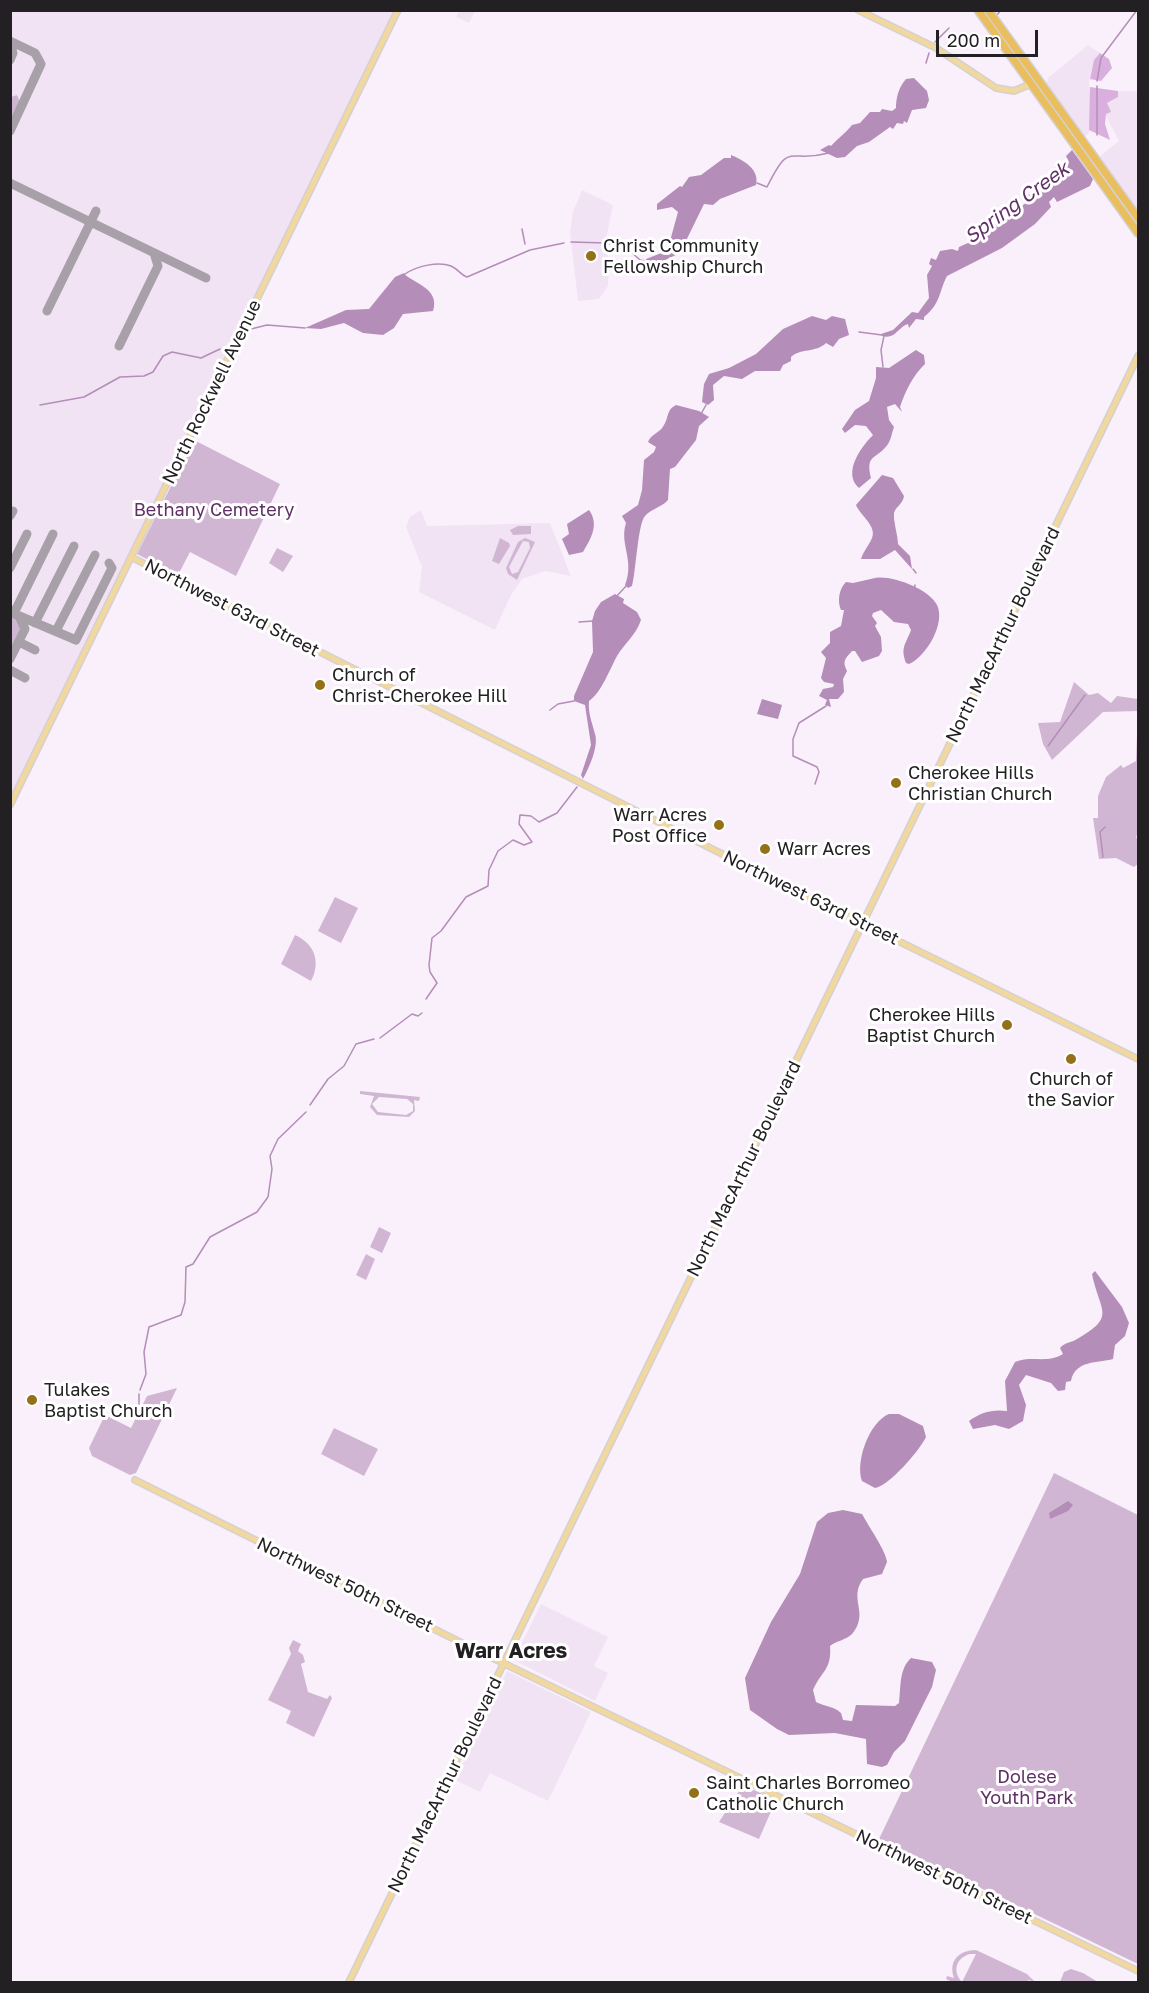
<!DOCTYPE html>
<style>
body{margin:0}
#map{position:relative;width:1149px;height:1993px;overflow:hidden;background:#faf0fb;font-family:"Golos Text",sans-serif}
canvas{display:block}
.frame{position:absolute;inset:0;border:12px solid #232023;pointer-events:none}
.scale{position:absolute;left:936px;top:30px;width:102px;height:27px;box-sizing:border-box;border:3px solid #232023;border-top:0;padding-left:8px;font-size:18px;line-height:21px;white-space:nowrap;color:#232023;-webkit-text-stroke:4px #fff;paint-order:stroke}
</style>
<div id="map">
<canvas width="1149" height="1993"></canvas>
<div class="frame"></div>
<div class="scale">200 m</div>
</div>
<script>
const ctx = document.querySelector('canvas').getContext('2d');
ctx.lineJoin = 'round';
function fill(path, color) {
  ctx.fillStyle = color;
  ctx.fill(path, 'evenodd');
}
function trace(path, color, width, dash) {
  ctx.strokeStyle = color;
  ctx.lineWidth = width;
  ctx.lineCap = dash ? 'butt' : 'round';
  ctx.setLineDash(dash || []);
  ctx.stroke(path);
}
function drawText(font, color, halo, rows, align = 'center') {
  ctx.font = font + ' "Golos Text",sans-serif';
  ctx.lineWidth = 6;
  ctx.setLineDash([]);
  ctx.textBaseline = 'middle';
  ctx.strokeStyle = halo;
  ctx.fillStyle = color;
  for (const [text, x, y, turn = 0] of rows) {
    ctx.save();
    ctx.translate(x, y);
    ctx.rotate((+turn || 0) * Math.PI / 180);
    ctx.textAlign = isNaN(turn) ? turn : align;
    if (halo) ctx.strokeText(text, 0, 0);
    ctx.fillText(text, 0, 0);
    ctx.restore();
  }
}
const built = new Path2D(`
 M 11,11 L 394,11 L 11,796 Z
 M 459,11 L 459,10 L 475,11 L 469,23 L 456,17 Z
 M 1088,45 L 1100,53 L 1092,68 L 1089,81 L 1092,117 L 1089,133 L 1084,137 L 1046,84 L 1048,78 Z
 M 1118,91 L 1138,91 L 1138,210 L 1099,157 L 1119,141 L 1105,114 L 1107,103 L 1118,97 Z
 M 582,190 L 613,205 L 606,239 L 609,264 L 608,286 L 599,299 L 578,301 L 570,232 L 573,212 Z
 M 421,510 L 427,526 L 550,523 L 571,576 L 545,571 L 522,579 L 511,595 L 495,630 L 419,592 L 422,567 L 406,527 L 410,517 Z
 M 541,1604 L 608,1637 L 594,1666 L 608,1673 L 595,1701 L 516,1661 L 515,1657 Z
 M 507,1671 L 591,1712 L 548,1801 L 490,1773 L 480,1792 L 455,1780 Z`);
const green = new Path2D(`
 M 17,95 L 20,102 L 11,122 L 11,97 Z
 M 194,440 L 280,484 L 236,576 L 190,552 L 178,575 L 137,554 Z
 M 518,526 L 531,526 L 531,534 L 513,535 L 510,530 Z
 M 500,538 L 509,543 L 510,546 L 499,564 L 492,561 Z
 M 525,538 L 535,542 L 517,580 L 508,574 L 506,568 L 518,542 ZM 523,541 L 529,542 L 530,548 L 518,572 L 512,574 L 509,567 Z
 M 277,548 L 293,556 L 283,572 L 269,563 Z
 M 11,616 L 19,621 L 21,628 L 11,651 Z
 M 1074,682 L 1089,695 L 1098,693 L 1111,703 L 1117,696 L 1138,699 L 1138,711 L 1103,712 L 1052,760 L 1043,744 L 1038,723 L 1060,722 Z
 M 1137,736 L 1138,833 L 1136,837 L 1138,840 L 1138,864 L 1134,867 L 1116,858 L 1099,859 L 1093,818 L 1098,818 L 1098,796 L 1106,777 L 1121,765 L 1123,768 L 1136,761 Z
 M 335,897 L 358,908 L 341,943 L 318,931 Z
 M 295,935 C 315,944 321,962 311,981 L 281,964 Z
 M 360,1091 L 420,1097 L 419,1101 L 414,1100 L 415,1111 L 409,1117 L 377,1115 L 370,1107 L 374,1096 L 360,1094 ZM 379,1097 L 407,1099 L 413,1104 L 413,1111 L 406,1115 L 378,1112 L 372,1104 Z
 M 379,1227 L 391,1233 L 382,1253 L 370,1247 Z
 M 366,1254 L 375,1259 L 366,1280 L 356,1275 Z
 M 177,1388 L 136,1473 L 130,1475 L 92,1456 L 89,1448 L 105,1415 L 131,1428 L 147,1396 Z
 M 334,1428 L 378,1449 L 364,1476 L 321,1454 Z
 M 1054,1473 L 1138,1515 L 1138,1964 L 879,1839 Z
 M 293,1640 L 301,1644 L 298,1651 L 303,1655 L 305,1662 L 301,1664 L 308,1692 L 327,1699 L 330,1695 L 332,1698 L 314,1737 L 286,1723 L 291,1711 L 268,1700 L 291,1654 L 289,1648 Z
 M 743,1785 L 776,1800 L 759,1839 L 719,1822 Z
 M 976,1950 L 1027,1974 L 1035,1982 L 1028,1980 L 1027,1982 L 952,1982 L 946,1979 L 947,1976 L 954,1978 C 948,1961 959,1950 976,1950 ZM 970,1954 L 976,1954 L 962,1982 C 952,1971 956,1958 970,1954 Z
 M 1071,1969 L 1083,1973 L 1098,1982 L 1060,1982 L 1064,1972 Z`);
const forest = new Path2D(`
 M 1100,53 L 1109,59 L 1112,68 L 1101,81 L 1090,79 L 1094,60 Z
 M 1090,87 L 1118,91 L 1118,97 L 1107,103 L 1111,112 L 1106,114 L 1105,124 L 1110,140 L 1089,130 Z`);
const water = new Path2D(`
 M 914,78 L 927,91 L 929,100 L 926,108 L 912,110 L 907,123 L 904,121 L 903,124 L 897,123 L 893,129 L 890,127 L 869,142 L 857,146 L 845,157 L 837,158 L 820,150 L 829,145 L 831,146 C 838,138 846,133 852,125 L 860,123 L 870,112 L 880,112 L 882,109 L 892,111 L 896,108 C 896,99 898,88 906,79 Z
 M 1072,150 L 1093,179 L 1090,186 L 1057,202 L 1054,197 L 1049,202 L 1051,207 L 1035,224 L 1002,248 L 947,276 C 938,294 941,303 924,317 L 924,320 L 916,319 L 909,328 L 908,324 C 898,327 895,340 882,336 L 881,334 L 893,330 L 912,312 L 918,313 L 929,298 L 927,275 L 932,266 L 929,264 L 931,258 L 936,260 L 940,251 L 952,249 L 958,251 L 959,247 L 977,239 L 977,233 L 983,236 L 986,230 C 990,229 1023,205 1030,200 L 1027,194 L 1033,196 L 1035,190 L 1051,177 L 1055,167 L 1068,160 L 1066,156 Z
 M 731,155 C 743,160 760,169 756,185 L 720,199 L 713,205 L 704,204 L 680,253 L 661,262 L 647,262 L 646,259 L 669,250 L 673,245 L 670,241 L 678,212 L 672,207 L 657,210 L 657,204 L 680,186 L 682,187 L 689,177 L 701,175 L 724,158 L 731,158 Z
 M 404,273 C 409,282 441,287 433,311 L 403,314 L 394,328 L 383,335 L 363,333 L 344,323 L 321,329 L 305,328 L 346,310 L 369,309 L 395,277 Z
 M 812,316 L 826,320 L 832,316 L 845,319 L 849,335 L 839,339 L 833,347 L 826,343 C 816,353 800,348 791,357 L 791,361 L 783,365 L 780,371 L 755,371 L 742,379 L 724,376 L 713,385 L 714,400 L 708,405 L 702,402 L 704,384 L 709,374 L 729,368 L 756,354 L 783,329 Z
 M 916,350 L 924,355 L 925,364 C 913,375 905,392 900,407 L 902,412 L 895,404 L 887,407 L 889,420 L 894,427 C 892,432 891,440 888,444 C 877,460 865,453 871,478 L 859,488 C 842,473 861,447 873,435 L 866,426 L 855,425 L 845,433 L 842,429 L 855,410 L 869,401 L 876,378 L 876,367 L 889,368 Z
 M 676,405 L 699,411 L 709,417 L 699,426 L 696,440 L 675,467 L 670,469 L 668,500 C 662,507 651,509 645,516 C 638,523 636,571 632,586 L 628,588 L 625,585 C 635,560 619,544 626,523 L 622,516 L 638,505 L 642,490 L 644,460 L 654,452 L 656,447 L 648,442 C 651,434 660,433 664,425 C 669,417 666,410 676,405 Z
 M 882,475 L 893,478 L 904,496 C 903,504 896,506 894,513 C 893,520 898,536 898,544 L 910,556 L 912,569 L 895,550 L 880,559 L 861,559 C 863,552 869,545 872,538 C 877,526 860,515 856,505 Z
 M 589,510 C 600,525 590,540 583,552 L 569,555 L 562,539 L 569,534 L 567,524 Z
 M 875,578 C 892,575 929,589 937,605 C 946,623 926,657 909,664 L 906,663 C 900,647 906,644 911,630 L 908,624 L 894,622 L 881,610 L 873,613 L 872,616 L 877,623 L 875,626 L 881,637 L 882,651 L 879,656 L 862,662 L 855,651 L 852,651 C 845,659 842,661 847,671 L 843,679 L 844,692 L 838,699 L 829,699 L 831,707 L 825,705 L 827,700 L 819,696 L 823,689 L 833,687 L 834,684 L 824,682 L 821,678 L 826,658 L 821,652 L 830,643 L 830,632 L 841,626 L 844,610 L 841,610 C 837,601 839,589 846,582 L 853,583 Z
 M 615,594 L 624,599 L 623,603 L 637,612 L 641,620 C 636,635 625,643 617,656 C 610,669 601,693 589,701 C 588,714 592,722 595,734 C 599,746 589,768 583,779 L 581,775 L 591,745 L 585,705 L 574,701 L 574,696 L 593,652 L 592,621 L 595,611 L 601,602 Z
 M 762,699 L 782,705 L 778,719 L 757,714 Z
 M 1095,1271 L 1122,1307 L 1129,1323 L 1125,1336 L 1115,1345 L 1113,1359 C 1098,1363 1075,1360 1071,1381 L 1066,1382 L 1065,1390 L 1058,1391 L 1051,1383 L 1026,1375 L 1019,1385 L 1026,1405 L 1023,1421 L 1009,1429 L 995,1425 L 973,1429 L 969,1421 C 981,1412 993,1409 1007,1411 L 1005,1381 L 1015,1362 C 1032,1355 1047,1364 1063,1354 L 1060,1348 C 1065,1342 1071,1343 1077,1339 C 1117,1316 1100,1313 1092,1274 Z
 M 889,1414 L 899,1414 L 923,1426 L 926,1437 C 920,1450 889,1486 875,1488 L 862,1481 C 855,1462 869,1422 889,1414 Z
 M 1068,1501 L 1073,1505 L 1068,1511 L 1050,1519 L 1049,1513 Z
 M 843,1510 L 862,1514 C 869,1527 886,1551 887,1562 L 882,1574 L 863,1579 C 848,1599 870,1613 852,1634 C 846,1640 836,1641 830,1646 C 832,1670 821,1671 813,1690 L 816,1702 C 825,1707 834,1706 841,1713 L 843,1720 L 852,1721 L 856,1705 L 895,1706 L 899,1703 C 901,1686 899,1669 911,1658 L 932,1662 L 936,1670 L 932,1687 L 905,1741 L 894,1752 L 887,1765 L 882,1767 L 867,1764 L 866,1739 L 835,1733 L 789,1735 L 777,1729 L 750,1710 L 745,1678 L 771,1622 L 800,1574 L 817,1522 L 828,1513 Z`);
const stream = new Path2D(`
 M 997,15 L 1001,10
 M 935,42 L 949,28
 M 926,63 L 929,53
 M 1097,81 L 1101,58 L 1137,10
 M 1097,135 L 1097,86
 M 757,183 L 767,187 C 791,139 787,164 829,153
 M 522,229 L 525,244
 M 571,242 L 607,243 L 629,250 L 640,260 L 645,261
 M 405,274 C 417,266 438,261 451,266 C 458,269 461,275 467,277 L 530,250 L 564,243
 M 251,329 L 267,325 L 305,328
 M 859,332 L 882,335
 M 883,367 L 881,350 L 884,336
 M 40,405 L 84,397 L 120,377 L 144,376 L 153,372 L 163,356 L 172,352 L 201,358 L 220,349
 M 701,414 L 706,405
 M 913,569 L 916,573
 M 914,590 L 915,585
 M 616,597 L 627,585
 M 579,622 L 593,621
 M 550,710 L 558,704 L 574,701
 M 1048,746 L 1085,695
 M 815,784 L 819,772 L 817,767 L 793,756 L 793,739 L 799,723 L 826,706
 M 1103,857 L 1100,832 L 1105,827
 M 426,999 L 437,983 L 430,972 L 429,965 L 432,938 L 441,931 L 466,897 L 488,886 L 489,870 L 498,851 L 513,840 L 524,845 L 532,842 L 519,824 L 520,815 L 531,816 L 539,822 L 557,813 L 577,787
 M 380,1038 L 412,1014 L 418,1016 L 422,1013
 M 310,1105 L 328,1079 L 344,1066 L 356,1044 L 374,1039
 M 140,1390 L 146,1374 L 144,1352 L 149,1327 L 181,1315 L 185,1302 L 186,1267 L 193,1264 L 210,1237 L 257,1212 L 268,1197 L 272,1169 L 270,1156 L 278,1139 L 306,1112
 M 139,1405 L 139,1394`);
const taxiway = new Path2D(`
 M 10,41 L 35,53 L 41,64 L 10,131
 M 10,43 L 13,53 L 10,60
 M 10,183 L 206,278
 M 47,311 L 96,211
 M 119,346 L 158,266 L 154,253
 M 10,516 L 13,511
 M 10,568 L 27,534
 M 10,612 L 76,640 L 112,568 L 109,563
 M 10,612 L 16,609 L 53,534
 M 35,623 L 74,546
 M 56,631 L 95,555
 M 19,642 L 35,650
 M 10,659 L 25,629 L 19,616
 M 10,670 L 25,678`);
const major = new Path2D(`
 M 858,10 L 936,48 L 996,88 L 1014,91 L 1031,84
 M 131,557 L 760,873 L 1138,1059
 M 10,805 L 398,10
 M 135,1480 L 470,1647 L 1138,1971
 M 349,1982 L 1138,356`);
const highway = new Path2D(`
 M 978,10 L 1138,233
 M 988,10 L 1138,218`);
const markers = [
 [591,256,6,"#947018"],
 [320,685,6,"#947018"],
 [896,783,6,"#947018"],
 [719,825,6,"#947018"],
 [765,849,6,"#947018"],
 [1007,1025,6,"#947018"],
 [1071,1059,6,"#947018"],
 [32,1400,6,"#947018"],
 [694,1793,6,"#947018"]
];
const poiNames = [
 ["Christ Community",603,246],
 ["Fellowship Church",603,267],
 ["Church of",332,675],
 ["Christ-Cherokee Hill",332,696],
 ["Cherokee Hills",908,773],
 ["Christian Church",908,794],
 ["Warr Acres",707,815,"right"],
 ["Post Office",707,836,"right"],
 ["Warr Acres",777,849],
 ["Cherokee Hills",995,1015,"right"],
 ["Baptist Church",995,1036,"right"],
 ["Church of",1071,1079,"center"],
 ["the Savior",1071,1100,"center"],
 ["Tulakes",44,1390],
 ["Baptist Church",44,1411],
 ["Saint Charles Borromeo",706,1783],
 ["Catholic Church",706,1804]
];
const streetNames = [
 ["North Rockwell Avenue",212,392,-64],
 ["Northwest 63rd Street",232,608,27],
 ["North MacArthur Boulevard",1003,635,-64],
 ["Northwest 63rd Street",811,898,26],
 ["North MacArthur Boulevard",744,1169,-64],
 ["Northwest 50th Street",345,1585,26],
 ["North MacArthur Boulevard",445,1785,-64],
 ["Northwest 50th Street",944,1877,26]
];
const parkNames = [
 ["Bethany Cemetery",214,510],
 ["Dolese",1027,1777],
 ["Youth Park",1027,1798]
];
const waterNames = [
 ["Spring Creek",1017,203,-36]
];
const quarterNames = [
 ["Warr Acres",511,1651]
];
fill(built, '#f2e3f4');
fill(green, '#d1b6d4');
fill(forest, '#d9b0dd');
fill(water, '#b48db8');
trace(stream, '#b48db8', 1.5);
trace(taxiway, '#a8a0a8', 9);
trace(major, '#d3d2d3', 8);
trace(highway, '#d3d2d3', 10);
trace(major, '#f2d79e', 5);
trace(highway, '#eabd5d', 7);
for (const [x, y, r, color] of markers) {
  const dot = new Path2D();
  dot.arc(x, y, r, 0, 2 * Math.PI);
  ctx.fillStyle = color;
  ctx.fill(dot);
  trace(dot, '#fff', 2);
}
drawText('18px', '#232023', '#fff', poiNames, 'left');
drawText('18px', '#232023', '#fff', streetNames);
drawText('18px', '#5f2e65', '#fff', parkNames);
drawText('italic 20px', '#613068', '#fff', waterNames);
drawText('bold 21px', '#232023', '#fff', quarterNames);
</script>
